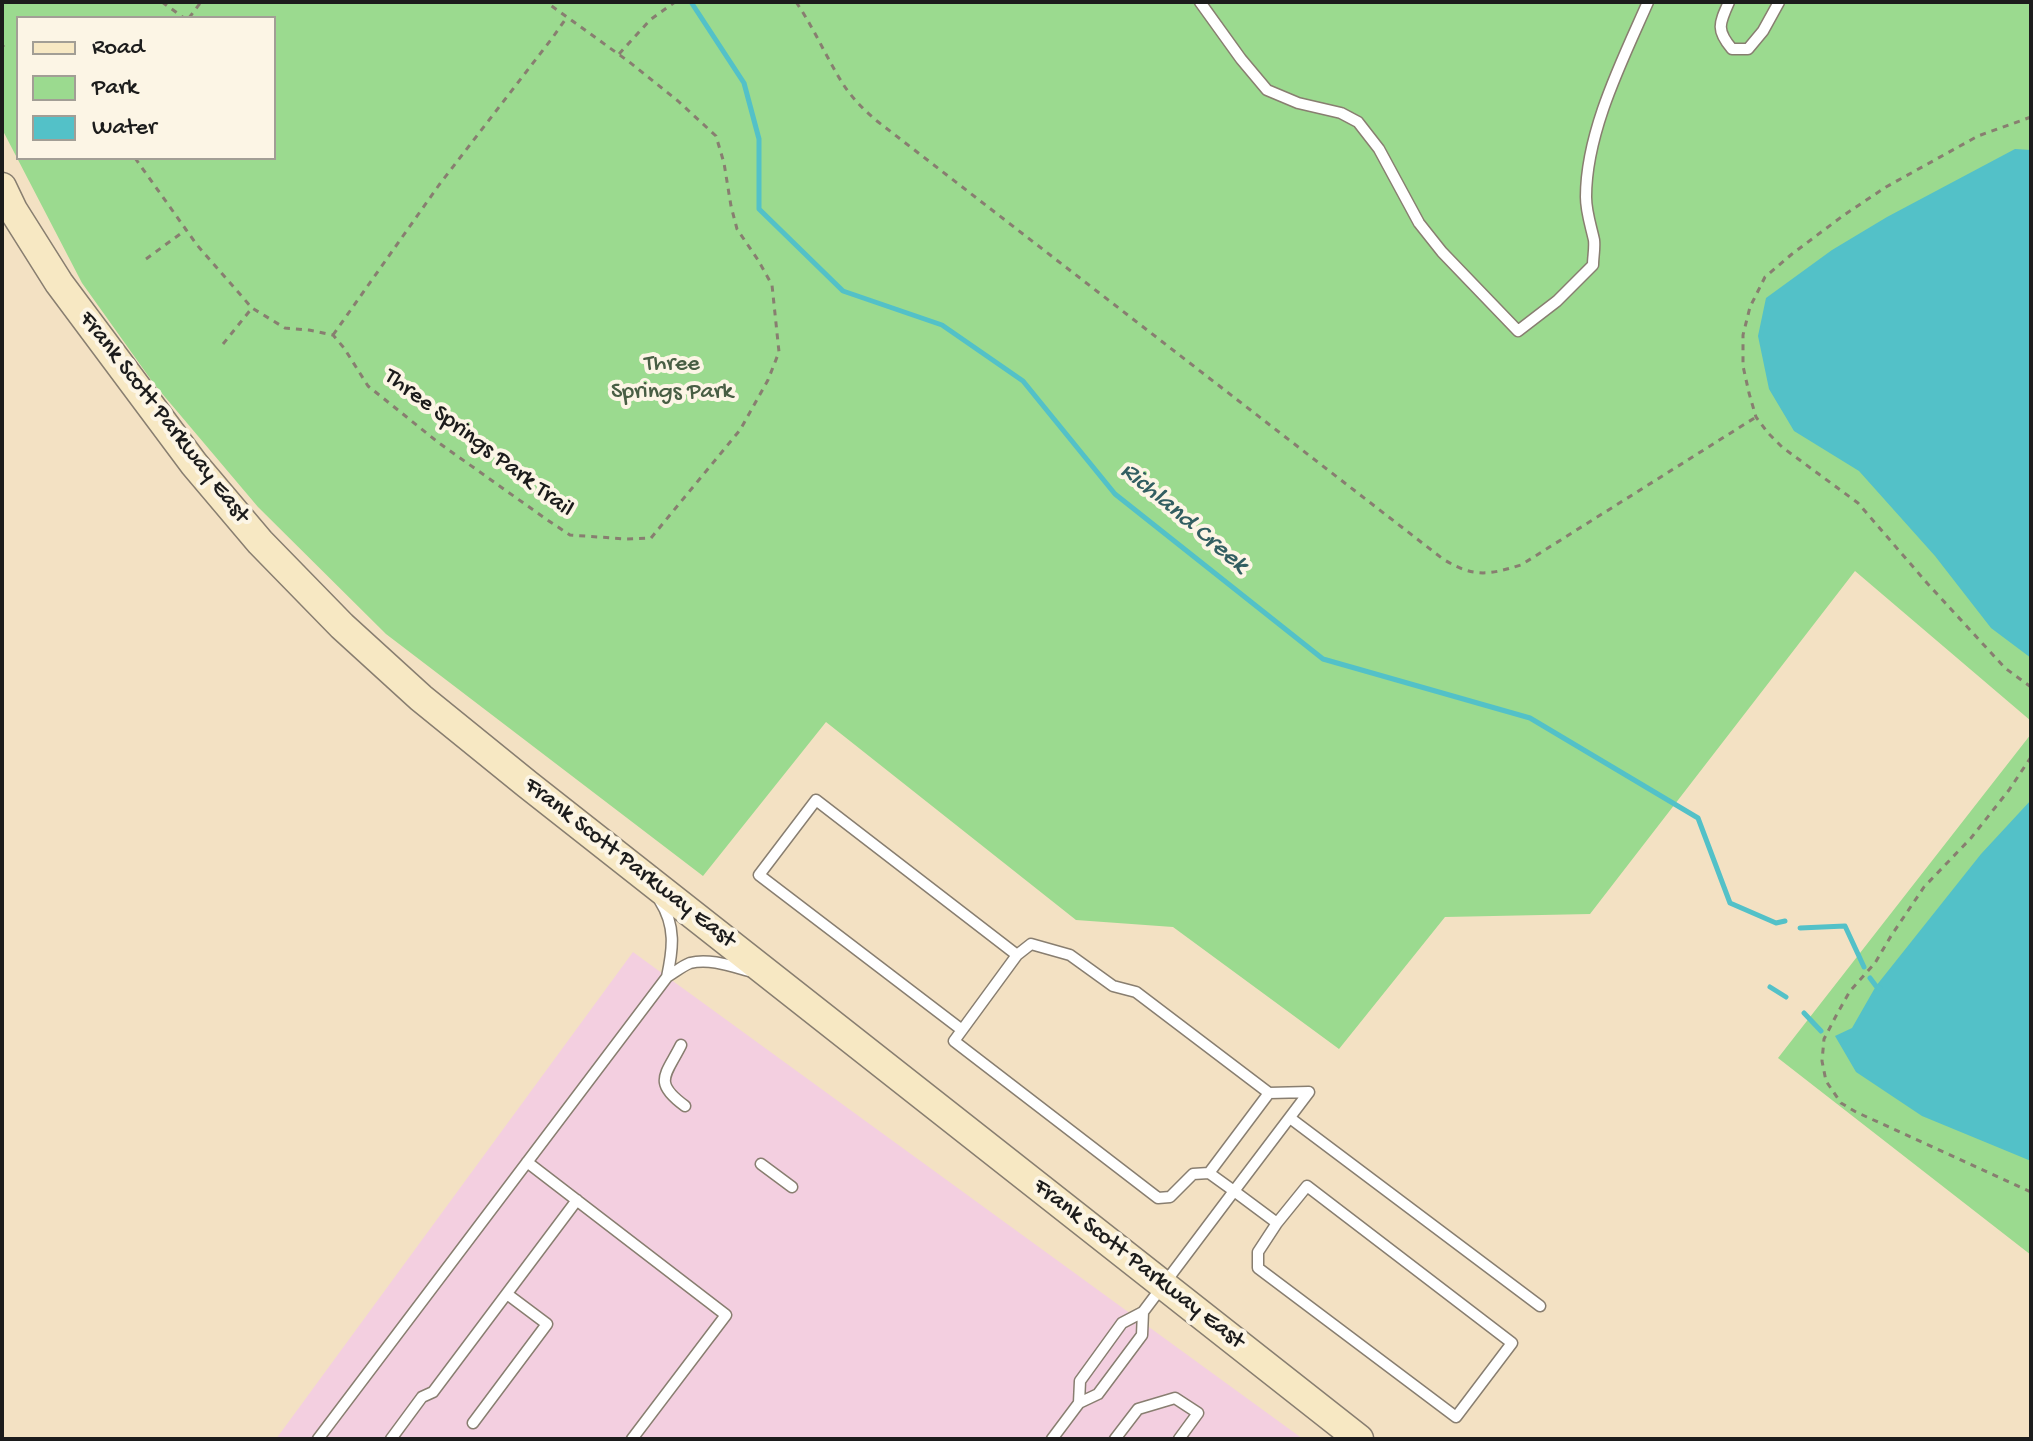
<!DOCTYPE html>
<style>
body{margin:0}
#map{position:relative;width:2033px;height:1441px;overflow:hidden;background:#f3e1c3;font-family:"Gochi Hand",sans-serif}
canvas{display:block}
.frame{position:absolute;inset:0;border:4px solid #1c1c1c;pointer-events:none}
.legend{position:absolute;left:16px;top:16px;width:260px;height:144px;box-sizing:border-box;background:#fcf5e5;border:2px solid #a29e95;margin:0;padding:10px 14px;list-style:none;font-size:24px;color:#1c1c1c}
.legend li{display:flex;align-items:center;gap:16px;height:40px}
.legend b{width:40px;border:2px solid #a29e95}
</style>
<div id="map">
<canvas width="2033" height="1441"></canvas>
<div class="frame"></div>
<ul class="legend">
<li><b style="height:10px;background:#f7e8c3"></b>Road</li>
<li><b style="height:22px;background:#9bda8f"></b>Park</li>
<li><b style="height:22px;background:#53c1c8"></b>Water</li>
</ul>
</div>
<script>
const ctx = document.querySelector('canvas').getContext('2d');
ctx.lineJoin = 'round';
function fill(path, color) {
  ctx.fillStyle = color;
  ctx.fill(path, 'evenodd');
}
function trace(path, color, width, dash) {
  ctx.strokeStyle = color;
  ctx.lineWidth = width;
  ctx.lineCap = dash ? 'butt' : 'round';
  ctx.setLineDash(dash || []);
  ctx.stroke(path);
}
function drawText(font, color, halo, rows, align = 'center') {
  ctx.font = font + ' "Gochi Hand",sans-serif';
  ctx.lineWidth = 8;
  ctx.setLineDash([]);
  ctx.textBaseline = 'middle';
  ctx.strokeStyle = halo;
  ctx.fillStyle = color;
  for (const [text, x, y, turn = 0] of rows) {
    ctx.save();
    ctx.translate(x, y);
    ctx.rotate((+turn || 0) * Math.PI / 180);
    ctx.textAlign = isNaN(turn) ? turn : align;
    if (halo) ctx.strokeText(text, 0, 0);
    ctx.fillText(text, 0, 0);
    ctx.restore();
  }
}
const built = new Path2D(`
 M 633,952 L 1303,1439 L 276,1439 Z`);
const green = new Path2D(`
 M 2,2 L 2031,2 L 2031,721 L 1855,571 L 1590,914 L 1445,917 L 1339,1049 L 1173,927 L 1076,920 L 826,722 L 703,876 L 386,634 L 258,507 L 154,384 L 82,283 L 2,129 ZM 18,18 L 274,18 L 274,158 L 18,158 Z
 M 2031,734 L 2031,1255 L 1778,1058 Z`);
const water = new Path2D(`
 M 2015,149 L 2031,150 L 2031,658 L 1991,628 L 1935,556 L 1859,471 L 1794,431 L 1769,389 L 1758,336 L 1766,298 L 1832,250 L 1887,217 Z
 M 2031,800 L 2031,1161 L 1922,1116 L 1856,1072 L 1835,1036 L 1852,1028 L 1876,986 L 1981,854 Z`);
const stream = new Path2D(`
 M 691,2 L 744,83 L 759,139 L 759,209 L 843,291 L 942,325 L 1023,381 L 1115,494 L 1323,659 L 1530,718 L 1698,818 L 1730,903 L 1776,923 L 1785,921
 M 1800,928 L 1845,926 L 1864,967
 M 1870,978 L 1876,986 L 1880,988
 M 1770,987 L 1786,997
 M 1804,1013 L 1821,1031`);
const path = new Path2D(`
 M 162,2 L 184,18
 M 796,2 C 814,28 826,57 843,84 C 852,98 864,110 877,121 L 1443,559 C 1474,578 1488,575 1521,565 L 1756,417
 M 189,18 L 201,2
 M 2,45 L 4,47
 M 619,54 L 650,20 L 675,2
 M 2031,117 L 1978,136 L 1886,187 L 1844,215 L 1792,254 L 1765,277 L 1750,307 L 1743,335 L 1743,366 L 1749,393 L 1756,417 L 1768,433 L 1782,447 L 1858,503 L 1927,583 L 2005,668 L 2031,687
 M 135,158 L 197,245 L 252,308 L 285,328 L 309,330 L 333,335 L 344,348 L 368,386 L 439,443 L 546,519 L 570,535 L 626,539 L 651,538 L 740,430 L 768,380 L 779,352 L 772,285 L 758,260 L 737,229 L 731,206 L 724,163 L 716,136 L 678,101 L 628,61 L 546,2
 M 146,259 L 187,229
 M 333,335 L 439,185 L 553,37 L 567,17
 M 223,344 L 252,308
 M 2031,757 L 2009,790 L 1971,838 L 1924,887 L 1891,936 L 1875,963 L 1850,991 L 1837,1014 L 1824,1039 L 1822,1061 L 1826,1081 L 1841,1103 L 1856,1112 L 2031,1192`);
const lane = new Path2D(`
 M 1200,2 L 1241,59 L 1267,90 L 1298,103 L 1341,113 L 1358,122 L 1379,149 L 1419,223 L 1442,252 L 1518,331 L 1557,301 L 1593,265 C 1593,257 1595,248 1594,240 C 1591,226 1586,212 1586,197 C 1586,132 1622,61 1648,2
 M 1729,2 C 1719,24 1716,30 1732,49 L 1748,49 L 1763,31 L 1779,2
 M 660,901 C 676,926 673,949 667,977
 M 1031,944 L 1070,955 L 1113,986 L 1136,992 L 1269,1093 L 1309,1092 L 1234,1191 L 1209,1173 L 1193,1174 L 1170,1197 L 1158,1198 L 954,1041 L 1017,955 Z
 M 962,1030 L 759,875 L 816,800 L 1017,955
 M 681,1045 C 666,1075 652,1082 685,1106
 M 1290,1118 L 1540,1306
 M 527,1162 L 726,1315 L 632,1439
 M 761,1164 L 792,1187
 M 1209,1173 L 1269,1093
 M 1307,1186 L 1512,1343 L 1456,1417 L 1258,1268 L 1258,1252 L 1277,1223 Z
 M 1079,1403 L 1080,1381 L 1122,1323 L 1143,1312 L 1234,1191 L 1277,1223
 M 473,1423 L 547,1324 L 507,1294
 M 318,1439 L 667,977 C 674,973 682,966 690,963 C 709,958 731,966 749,971
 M 391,1439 L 422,1397 L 433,1392 L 577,1200
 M 1052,1439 L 1079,1403 L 1098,1394 L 1142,1335 L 1143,1312
 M 1115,1439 L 1138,1409 L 1175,1398 L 1198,1413 L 1179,1439`);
const secondary = new Path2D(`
 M 2,187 L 13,210 L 59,283 L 194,464 L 260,542 L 342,626 L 421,698 L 527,784 L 1359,1439`);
const parkNames = [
 ["Three",672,365],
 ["Springs Park",672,393]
];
const streetNames = [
 ["Frank Scott Parkway East",163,418,52],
 ["Three Springs Park Trail",478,444,37],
 ["Frank Scott Parkway East",629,864,38],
 ["Frank Scott Parkway East",1138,1265,38]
];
const waterNames = [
 ["Richland Creek",1183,519,40]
];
fill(built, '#f3cfe0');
fill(green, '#9bda8f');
fill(water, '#53c1c8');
trace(stream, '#53c1c8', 5);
trace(lane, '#887e70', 13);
trace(secondary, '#887e70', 31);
trace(path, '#887e70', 3, [6, 6]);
trace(lane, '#fff', 10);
trace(secondary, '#f7e8c3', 28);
drawText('24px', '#485e44', '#fcf5e5', parkNames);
drawText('24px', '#1c1c1c', '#fcf5e5', streetNames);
drawText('italic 26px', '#325e61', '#fcf5e5', waterNames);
</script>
